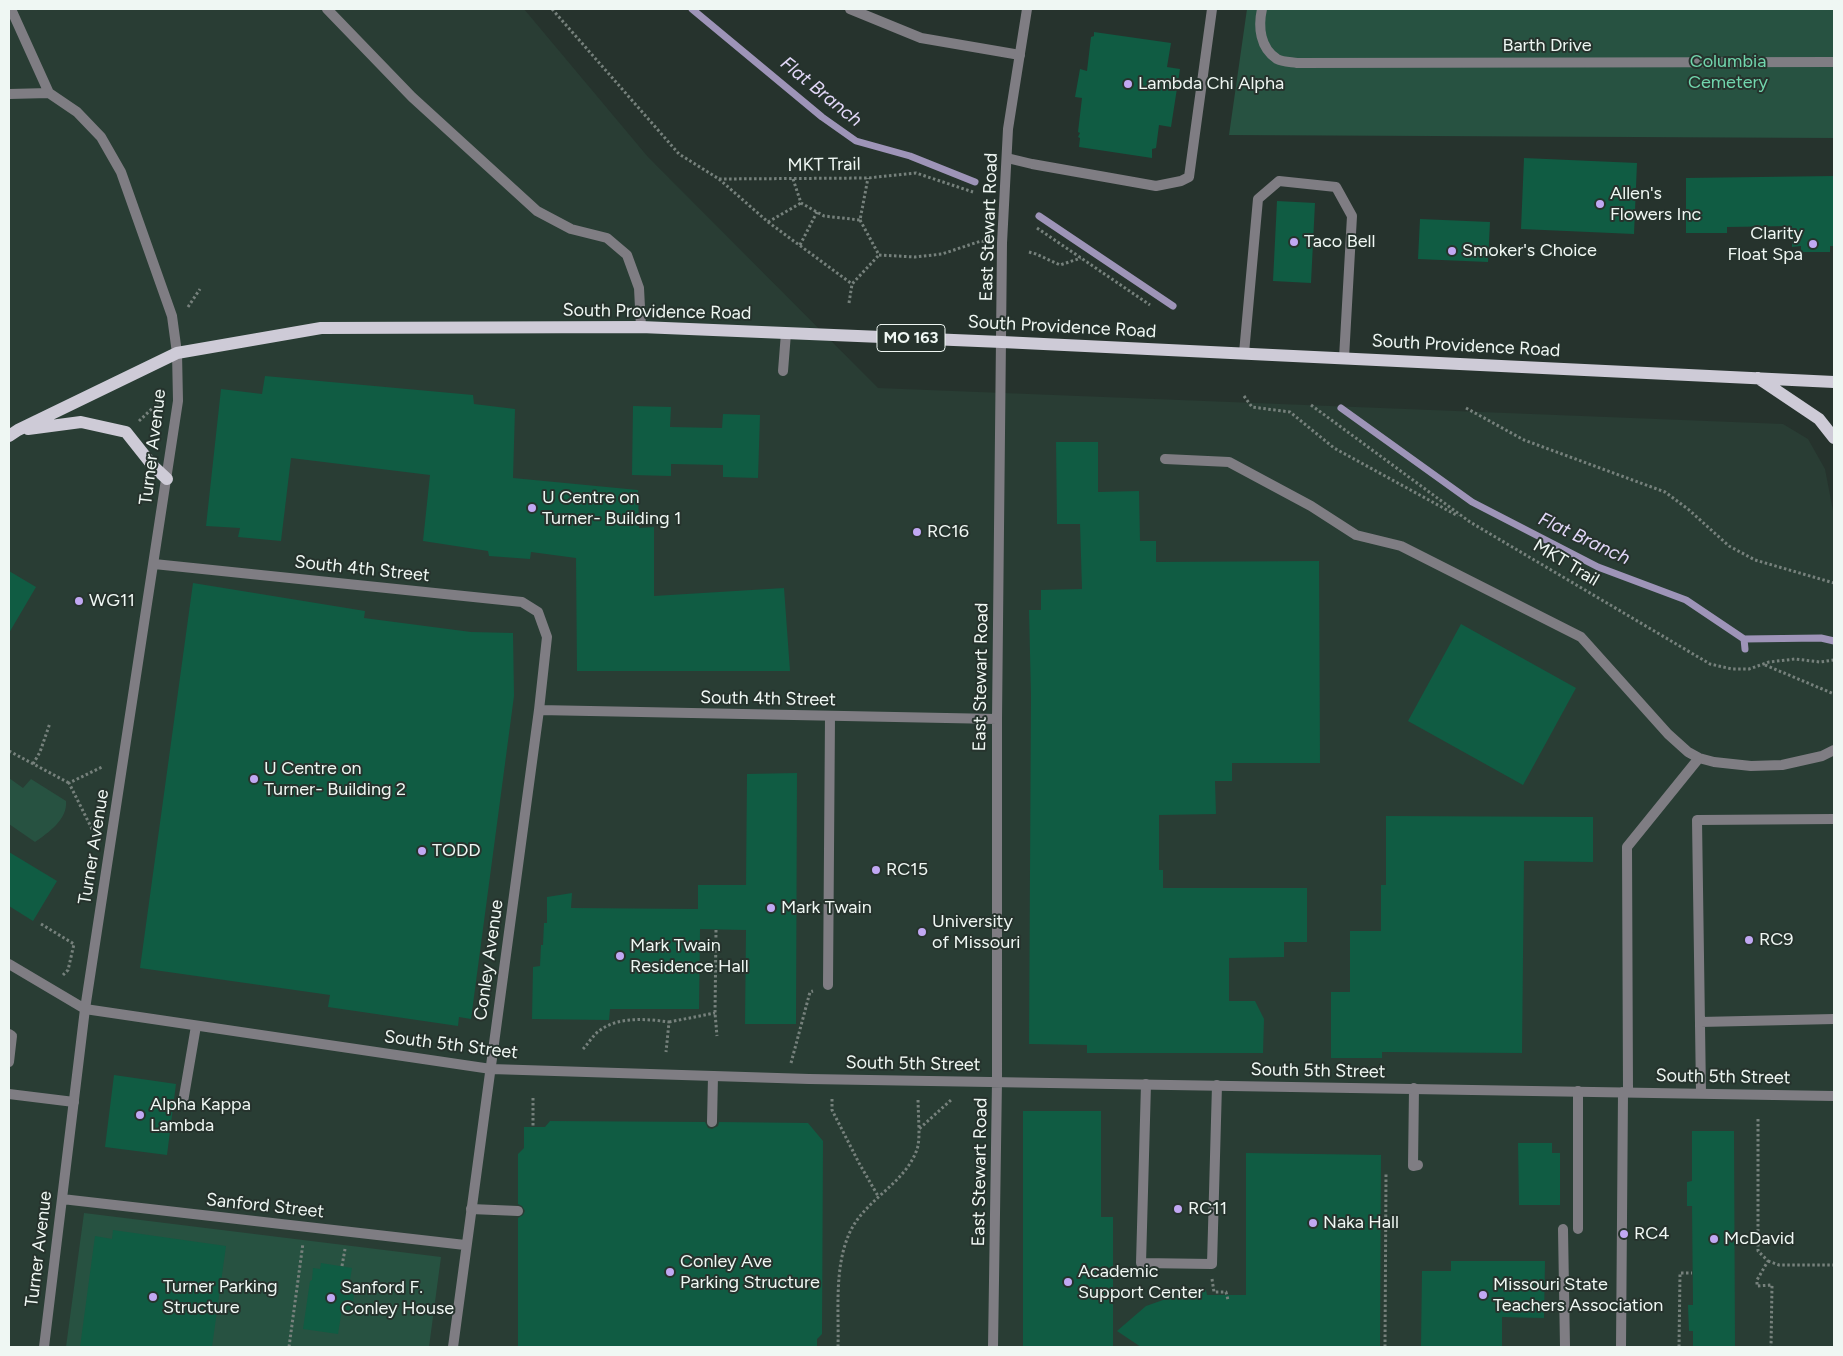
<!DOCTYPE html>
<style>
body{margin:0}
#map{position:relative;width:1843px;height:1356px;overflow:hidden;background:#26332d;font-family:Figtree,sans-serif}
canvas{display:block}
.frame{position:absolute;inset:0;border:10px solid #eff7f3;pointer-events:none}
</style>
<div id="map">
<canvas width="1843" height="1356"></canvas>
<div class="frame"></div>
</div>
<script>
const ctx = document.querySelector('canvas').getContext('2d');
ctx.lineJoin = 'round';
function fill(path, color) {
  ctx.fillStyle = color;
  ctx.fill(path, 'evenodd');
}
function trace(path, color, width, dash) {
  ctx.strokeStyle = color;
  ctx.lineWidth = width;
  ctx.lineCap = dash ? 'butt' : 'round';
  ctx.setLineDash(dash || []);
  ctx.stroke(path);
}
function drawText(font, color, halo, rows, align = 'center') {
  ctx.font = font + ' Figtree,sans-serif';
  ctx.lineWidth = 4;
  ctx.setLineDash([]);
  ctx.textBaseline = 'middle';
  ctx.strokeStyle = halo;
  ctx.fillStyle = color;
  for (const [text, x, y, turn = 0] of rows) {
    ctx.save();
    ctx.translate(x, y);
    ctx.rotate((+turn || 0) * Math.PI / 180);
    ctx.textAlign = isNaN(turn) ? turn : align;
    if (halo) ctx.strokeText(text, 0, 0);
    ctx.fillText(text, 0, 0);
    ctx.restore();
  }
}
const built = new Path2D(`
 M 9,9 L 524,9 L 648,157 L 878,388 L 1783,424 L 1808,439 L 1825,469 L 1834,516 L 1834,1347 L 9,1347 Z`);
const green = new Path2D(`
 M 1247,9 L 1834,9 L 1834,138 L 1229,135 Z
 M 9,778 L 23,788 L 31,779 L 66,801 C 68,819 48,833 35,842 L 9,824 Z
 M 84,1213 L 441,1257 L 429,1347 L 66,1347 Z`);
const stream = new Path2D(`
 M 692,9 L 822,117 L 856,141 L 910,156 L 975,182
 M 1039,216 L 1173,306
 M 1341,408 L 1472,502 L 1598,567 L 1686,600 L 1744,639 L 1821,638 L 1834,641
 M 1744,639 L 1745,649`);
const building = new Path2D(`
 M 1094,32 L 1171,43 L 1167,67 L 1180,69 L 1171,127 L 1159,125 L 1156,148 L 1152,149 L 1152,158 L 1079,147 L 1080,138 L 1078,137 L 1080,133 L 1078,132 L 1082,98 L 1075,97 L 1080,69 L 1087,71 L 1091,37 L 1094,36 Z
 M 1524,158 L 1637,163 L 1634,234 L 1521,229 Z
 M 1834,176 L 1834,246 L 1830,246 L 1830,252 L 1801,252 L 1801,246 L 1792,247 L 1792,226 L 1727,227 L 1727,233 L 1686,233 L 1686,178 Z
 M 1277,201 L 1315,203 L 1311,283 L 1273,281 Z
 M 1420,219 L 1490,222 L 1488,262 L 1418,259 Z
 M 265,376 L 473,395 L 474,404 L 515,409 L 513,478 L 638,490 L 639,528 L 654,527 L 654,596 L 784,588 L 790,671 L 577,671 L 576,558 L 531,552 L 530,559 L 489,556 L 488,551 L 423,541 L 430,475 L 291,458 L 281,541 L 238,537 L 240,528 L 206,526 L 221,389 L 262,394 Z
 M 633,406 L 671,407 L 670,427 L 722,428 L 723,414 L 760,415 L 758,478 L 723,477 L 723,465 L 671,464 L 671,476 L 632,475 Z
 M 1056,442 L 1098,442 L 1098,492 L 1139,491 L 1140,541 L 1156,541 L 1156,562 L 1319,561 L 1320,763 L 1232,763 L 1232,781 L 1215,781 L 1216,814 L 1159,815 L 1159,870 L 1163,870 L 1163,888 L 1307,888 L 1307,942 L 1284,942 L 1284,957 L 1229,958 L 1229,1001 L 1255,1001 L 1264,1019 L 1263,1053 L 1087,1053 L 1087,1045 L 1029,1044 L 1031,696 L 1029,610 L 1041,610 L 1041,590 L 1082,589 L 1080,524 L 1057,524 Z
 M 9,571 L 36,587 L 9,633 Z
 M 193,583 L 365,611 L 364,618 L 471,632 L 513,633 L 514,696 L 471,1019 L 459,1017 L 458,1026 L 328,1007 L 330,995 L 140,968 Z
 M 1461,624 L 1576,688 L 1523,785 L 1408,721 Z
 M 797,773 L 796,1024 L 745,1024 L 746,930 L 700,929 L 699,1009 L 610,1009 L 609,1020 L 532,1019 L 533,967 L 540,966 L 541,945 L 543,945 L 544,923 L 547,923 L 547,897 L 572,893 L 571,908 L 698,909 L 698,885 L 746,885 L 747,774 Z
 M 1386,816 L 1593,817 L 1593,862 L 1524,861 L 1522,1053 L 1382,1052 L 1382,1058 L 1331,1058 L 1331,992 L 1350,992 L 1350,931 L 1381,931 L 1381,885 L 1386,885 Z
 M 9,852 L 57,881 L 33,921 L 9,906 Z
 M 114,1075 L 176,1084 L 167,1155 L 105,1147 Z
 M 1023,1111 L 1101,1111 L 1101,1217 L 1113,1217 L 1113,1347 L 1023,1347 Z
 M 550,1121 L 705,1122 L 708,1128 L 712,1129 L 718,1126 L 719,1122 L 808,1123 L 823,1141 L 822,1334 L 817,1339 L 817,1347 L 518,1347 L 518,1218 L 523,1215 L 525,1211 L 522,1206 L 518,1204 L 518,1154 L 524,1148 L 524,1127 L 545,1127 Z
 M 1692,1131 L 1734,1131 L 1735,1347 L 1693,1347 L 1693,1331 L 1689,1331 L 1688,1305 L 1693,1305 L 1692,1206 L 1687,1206 L 1687,1182 L 1692,1181 Z
 M 1518,1143 L 1552,1143 L 1552,1153 L 1560,1153 L 1560,1205 L 1519,1205 Z
 M 1246,1153 L 1381,1155 L 1380,1347 L 1141,1347 L 1117,1331 L 1146,1306 L 1163,1300 L 1206,1290 L 1207,1295 L 1246,1295 Z
 M 113,1230 L 226,1246 L 212,1347 L 80,1347 L 95,1236 L 112,1239 Z
 M 1451,1261 L 1545,1261 L 1544,1318 L 1502,1317 L 1502,1347 L 1421,1347 L 1422,1271 L 1451,1271 Z
 M 321,1263 L 352,1268 L 349,1286 L 355,1287 L 352,1311 L 342,1309 L 338,1334 L 303,1329 L 310,1281 L 312,1280 L 313,1268 L 320,1269 Z`);
const path = new Path2D(`
 M 552,9 L 679,154 L 719,179 L 868,178 L 916,173 L 973,192
 M 719,179 L 768,222 L 852,284
 M 793,179 L 801,203 L 824,216 L 860,220 L 868,178
 M 860,220 L 879,255
 M 768,222 L 801,203
 M 1037,228 L 1150,305
 M 800,245 L 817,212
 M 1029,252 L 1036,254 L 1060,265 L 1081,258
 M 879,255 L 915,257 L 942,254 L 981,241 L 986,242
 M 849,303 L 852,284 L 879,255
 M 188,307 L 200,289
 M 1244,396 L 1252,407 L 1290,412 L 1334,448 L 1458,516
 M 1311,405 L 1470,522 L 1710,664 L 1732,669 L 1749,669 L 1769,662 L 1795,659 L 1820,662 L 1834,660
 M 1466,408 L 1524,440 L 1665,492 L 1688,509 L 1729,546 L 1755,560 L 1834,583
 M 139,421 L 161,400
 M 1765,665 L 1834,694
 M 9,751 L 69,783
 M 33,764 L 40,752 L 50,723
 M 92,829 L 69,783 L 102,767
 M 41,924 L 74,944 L 68,970 L 63,975
 M 716,930 L 715,1013 L 717,1036
 M 669,1022 L 715,1013
 M 583,1049 C 588,1044 593,1035 599,1031 C 618,1016 647,1019 669,1022 L 666,1052
 M 791,1063 L 810,992 L 813,991
 M 533,1098 L 533,1127
 M 832,1099 L 832,1110 L 859,1163 L 878,1196
 M 918,1100 L 919,1129
 M 1758,1119 L 1758,1251 L 1768,1261 L 1757,1280 L 1757,1286 L 1772,1285 L 1771,1347
 M 1768,1261 L 1779,1265 L 1834,1265
 M 342,1266 L 345,1249
 M 1212,1279 L 1214,1292 L 1226,1292 L 1228,1300
 M 289,1347 L 303,1243
 M 838,1347 C 839,1310 834,1269 849,1234 C 864,1200 902,1186 916,1152 C 919,1146 919,1136 919,1129 L 951,1100
 M 1385,1347 L 1386,1173
 M 1679,1347 L 1680,1273 L 1692,1273`);
const service = new Path2D(`
 M 850,9 L 921,38 L 1020,55
 M 1262,9 C 1258,27 1260,48 1277,59 C 1282,62 1291,62 1297,63 L 1834,62
 M 1007,158 L 1032,164 L 1156,186 L 1181,181 L 1189,177 L 1212,9
 M 1244,353 L 1258,199 L 1279,181 L 1336,187 L 1352,216 L 1344,358
 M 783,371 L 786,333
 M 1165,459 L 1229,462 L 1311,506 L 1356,535 L 1401,546 L 1581,637 L 1668,734 L 1688,752 L 1699,758 L 1714,762 L 1751,766 L 1782,765 L 1822,756 L 1834,750
 M 828,985 L 830,716
 M 1700,1022 L 1834,1019
 M 9,1034 L 12,1036 L 9,1062
 M 1146,1084 L 1141,1263 L 1212,1264 L 1217,1085
 M 1414,1088 L 1413,1166 L 1418,1165
 M 1578,1091 L 1578,1229
 M 1628,1092 L 1627,847 L 1699,758
 M 1701,1093 L 1697,820 L 1834,819
 M 9,1094 L 74,1102
 M 183,1102 L 196,1026
 M 712,1122 L 713,1076
 M 471,1209 L 518,1211
 M 1563,1229 L 1565,1347
 M 1621,1347 L 1623,1092`);
const minor = new Path2D(`
 M 11,9 L 49,93 L 77,112 L 101,137 L 121,172 L 172,316 L 177,353 L 178,401 L 85,1009 L 44,1347
 M 327,9 L 412,97 L 537,211 L 571,229 L 607,238 L 627,255 L 639,288 L 641,327
 M 9,94 L 49,93
 M 154,564 L 522,602 L 538,612 L 547,637 L 539,710 L 453,1347
 M 539,710 L 997,719
 M 9,964 L 85,1009 L 491,1069 L 809,1079 L 1834,1096
 M 62,1199 L 465,1245
 M 993,1347 L 997,1081 L 997,719 L 1002,243 L 1008,129 L 1027,9`);
const primary = new Path2D(`
 M 1758,378 L 1819,419 L 1834,438
 M 28,429 L 81,422 L 126,432 L 153,466 L 167,479
 M 9,436 L 18,430 L 177,353 L 321,328 L 641,327 L 1002,342 L 1834,382`);
const markers = [
 [1128,84,5,"#c1a8f3"],
 [1600,204,5,"#c1a8f3"],
 [1294,242,5,"#c1a8f3"],
 [1813,244,5,"#c1a8f3"],
 [1452,251,5,"#c1a8f3"],
 [532,508,5,"#c1a8f3"],
 [917,532,5,"#c1a8f3"],
 [79,601,5,"#c1a8f3"],
 [254,779,5,"#c1a8f3"],
 [422,851,5,"#c1a8f3"],
 [876,870,5,"#c1a8f3"],
 [771,908,5,"#c1a8f3"],
 [922,932,5,"#c1a8f3"],
 [1749,940,5,"#c1a8f3"],
 [620,956,5,"#c1a8f3"],
 [140,1115,5,"#c1a8f3"],
 [1178,1209,5,"#c1a8f3"],
 [1313,1223,5,"#c1a8f3"],
 [1624,1234,5,"#c1a8f3"],
 [1714,1239,5,"#c1a8f3"],
 [670,1272,5,"#c1a8f3"],
 [1068,1282,5,"#c1a8f3"],
 [1483,1295,5,"#c1a8f3"],
 [153,1297,5,"#c1a8f3"],
 [331,1298,5,"#c1a8f3"]
];
const shields = [
 [911,338,68]
];
const shieldNames = [
 ["MO 163",911,338]
];
const streetNames = [
 ["Barth Drive",1547,46],
 ["MKT Trail",824,165,-1],
 ["East Stewart Road",989,227,-88],
 ["South Providence Road",657,312,1],
 ["South Providence Road",1062,327,3],
 ["South Providence Road",1466,346,3],
 ["Turner Avenue",153,447,-83],
 ["MKT Trail",1566,563,31],
 ["South 4th Street",362,569,6],
 ["East Stewart Road",981,677,-89],
 ["South 4th Street",768,699,1],
 ["Turner Avenue",94,847,-81],
 ["Conley Avenue",489,960,-82],
 ["South 5th Street",451,1045,7],
 ["South 5th Street",913,1064,1],
 ["South 5th Street",1318,1071,1],
 ["South 5th Street",1723,1077,1],
 ["East Stewart Road",980,1172,-89],
 ["Sanford Street",265,1206,6],
 ["Turner Avenue",39,1249,-83]
];
const parkNames = [
 ["Columbia",1728,62],
 ["Cemetery",1728,83]
];
const poiNames = [
 ["Lambda Chi Alpha",1138,84],
 ["Allen's",1610,194],
 ["Flowers Inc",1610,215],
 ["Clarity",1803,234,"right"],
 ["Float Spa",1803,255,"right"],
 ["Taco Bell",1304,242],
 ["Smoker's Choice",1462,251],
 ["U Centre on",542,498],
 ["Turner- Building 1",542,519],
 ["RC16",927,532],
 ["WG11",89,601],
 ["U Centre on",264,769],
 ["Turner- Building 2",264,790],
 ["TODD",432,851],
 ["RC15",886,870],
 ["Mark Twain",781,908],
 ["University",932,922],
 ["of Missouri",932,943],
 ["RC9",1759,940],
 ["Mark Twain",630,946],
 ["Residence Hall",630,967],
 ["Alpha Kappa",150,1105],
 ["Lambda",150,1126],
 ["RC11",1188,1209],
 ["Naka Hall",1323,1223],
 ["RC4",1634,1234],
 ["McDavid",1724,1239],
 ["Conley Ave",680,1262],
 ["Parking Structure",680,1283],
 ["Academic",1078,1272],
 ["Support Center",1078,1293],
 ["Missouri State",1493,1285],
 ["Teachers Association",1493,1306],
 ["Turner Parking",163,1287],
 ["Structure",163,1308],
 ["Sanford F.",341,1288],
 ["Conley House",341,1309]
];
const waterNames = [
 ["Flat Branch",821,92,39],
 ["Flat Branch",1584,539,25]
];
fill(built, '#293d34');
fill(green, '#275241');
trace(stream, '#9e94b8', 7);
fill(building, '#105c43');
trace(path, '#76817c', 3, [2.5, 2.5]);
trace(service, '#7f7d83', 10);
trace(minor, '#7f7d83', 10);
trace(primary, '#cecbd7', 12);
for (const [x, y, r, color] of markers) {
  const dot = new Path2D();
  dot.arc(x, y, r, 0, 2 * Math.PI);
  ctx.fillStyle = color;
  ctx.fill(dot);
  trace(dot, '#26332d', 2);
}
for (const [x, y, w] of shields) {
  const box = new Path2D();
  box.roundRect(x - w / 2, y - 13.5, w, 27, 4);
  ctx.fillStyle = '#26332d';
  ctx.fill(box);
  trace(box, '#eff7f3', 1);
}
drawText('bold 16px', '#eff7f3', null, shieldNames);
drawText('18px', '#eff7f3', '#26332d', streetNames);
drawText('18px', '#71d6ad', '#26332d', parkNames);
drawText('18px', '#eff7f3', '#26332d', poiNames, 'left');
drawText('italic 19px', '#e2d8f8', '#26332d', waterNames);
</script>
